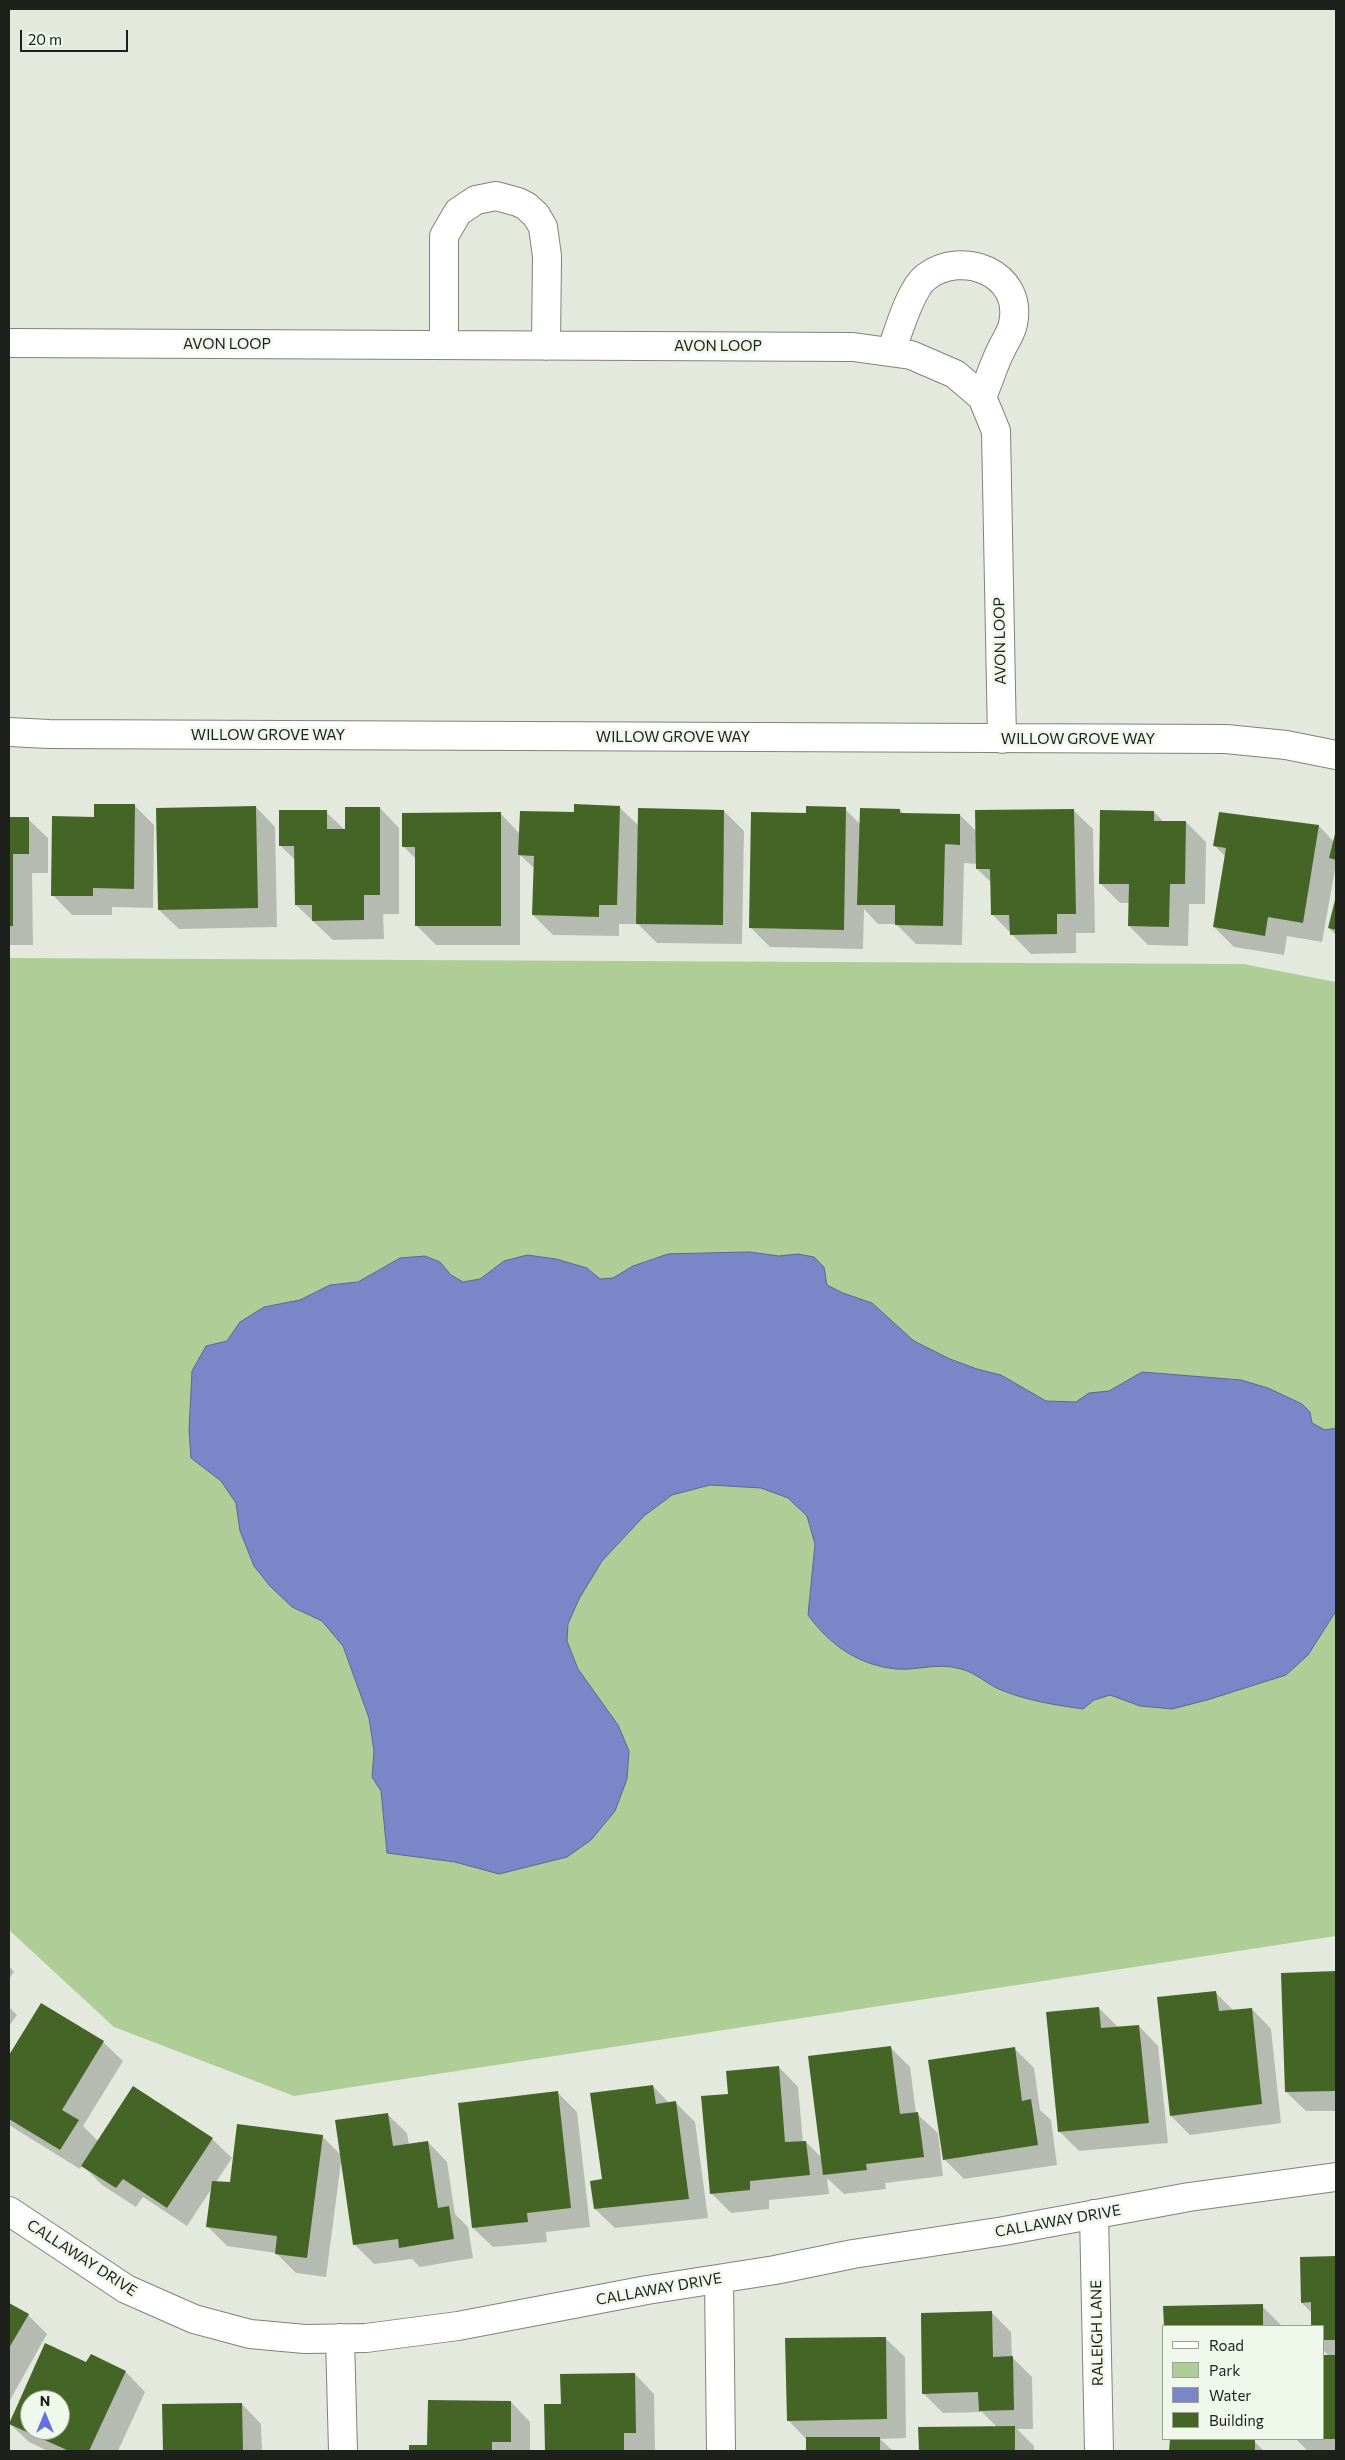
<!DOCTYPE html>
<style>
body{margin:0}
#map{position:relative;width:1345px;height:2460px;overflow:hidden;background:#e3eadd;font-family:Commissioner,sans-serif}
canvas{display:block}
.frame{position:absolute;inset:0;border:10px solid #1d201b;pointer-events:none}
.legend{position:absolute;left:1162px;top:2325px;width:162px;height:115px;box-sizing:border-box;background:#f0f7eb;border:1px solid #9ca198;margin:0;padding:6px 9px;list-style:none;font-size:15px;color:#1d201b}
.legend li{display:flex;align-items:center;gap:10px;height:25px}
.legend b{width:25px;border:1px solid #9ca198}
.north{position:absolute;left:20px;top:2390px;width:50px;height:50px;box-sizing:border-box;background:#f0f7eb;border:1px solid #9ca198;border-radius:50%;rotate:0deg;font-size:14px;font-weight:700;line-height:20px;text-align:center;color:#1d201b}
.north::after{content:'';display:block;margin:auto;width:18px;height:22px;background:#6170e8;clip-path:polygon(50% 0,100% 100%,50% 72%,0 100%)}
.scale{position:absolute;left:20px;top:30px;width:108px;height:22px;box-sizing:border-box;border:2px solid #1d201b;border-top:0;padding-left:6px;font-size:15px;line-height:18px;white-space:nowrap;color:#1d201b;-webkit-text-stroke:4px #f0f7eb;paint-order:stroke}
</style>
<div id="map">
<canvas width="1345" height="2460"></canvas>
<div class="frame"></div>
<ul class="legend">
<li><b style="height:6px;background:#fff"></b>Road</li>
<li><b style="height:14px;background:#afce97"></b>Park</li>
<li><b style="height:14px;background:#7986c7"></b>Water</li>
<li><b style="height:14px;background:#456526"></b>Building</li>
</ul>
<div class="north">N</div>
<div class="scale">20 m</div>
</div>
<script>
const ctx = document.querySelector('canvas').getContext('2d');
ctx.lineJoin = 'round';
function fill(path, color) {
  ctx.fillStyle = color;
  ctx.fill(path, 'evenodd');
}
function trace(path, color, width, dash) {
  ctx.strokeStyle = color;
  ctx.lineWidth = width;
  ctx.lineCap = dash ? 'butt' : 'round';
  ctx.setLineDash(dash || []);
  ctx.stroke(path);
}
function drawText(font, color, halo, rows, align = 'center') {
  ctx.font = font + ' Commissioner,sans-serif';
  ctx.lineWidth = 5;
  ctx.setLineDash([]);
  ctx.textBaseline = 'middle';
  ctx.strokeStyle = halo;
  ctx.fillStyle = color;
  for (const [text, x, y, turn = 0] of rows) {
    ctx.save();
    ctx.translate(x, y);
    ctx.rotate((+turn || 0) * Math.PI / 180);
    ctx.textAlign = isNaN(turn) ? turn : align;
    if (halo) ctx.strokeText(text, 0, 0);
    ctx.fillText(text, 0, 0);
    ctx.restore();
  }
}
const green = new Path2D(`
 M 9,958 L 1243,964 L 1336,982 L 1336,1936 L 294,2096 L 114,2027 L 9,1930 Z`);
const water = new Path2D(`
 M 750,1252 L 779,1256 L 798,1254 L 814,1257 L 824,1267 L 827,1285 L 843,1293 L 872,1303 L 914,1341 L 950,1359 L 977,1369 L 1001,1375 L 1046,1401 L 1076,1402 L 1089,1393 L 1109,1391 L 1142,1372 L 1241,1380 L 1268,1388 L 1302,1404 L 1310,1412 L 1312,1423 L 1325,1430 L 1336,1428 L 1336,1611 L 1308,1655 L 1286,1675 L 1207,1700 L 1172,1709 L 1140,1706 L 1110,1695 L 1094,1700 L 1083,1709 C 1056,1705 1028,1701 1001,1690 C 988,1685 975,1672 961,1669 C 936,1662 917,1671 896,1669 C 858,1665 830,1645 808,1615 L 815,1544 L 807,1516 L 788,1498 L 761,1488 L 710,1485 L 672,1495 L 644,1516 L 602,1561 L 579,1599 L 568,1624 L 567,1641 L 578,1669 L 618,1725 L 629,1751 L 627,1779 L 615,1811 L 591,1840 L 567,1857 L 499,1874 L 455,1862 L 387,1853 L 381,1791 L 372,1777 L 374,1751 L 369,1718 L 343,1646 L 322,1621 L 292,1607 L 270,1586 L 254,1566 L 240,1531 L 236,1503 L 221,1481 L 191,1458 L 189,1430 L 192,1371 L 206,1346 L 227,1341 L 240,1322 L 264,1307 L 300,1300 L 330,1285 L 358,1282 L 400,1258 L 425,1256 L 440,1262 L 451,1275 L 463,1282 L 480,1279 L 504,1261 L 527,1255 L 556,1259 L 587,1268 L 600,1279 L 613,1278 L 633,1266 L 668,1254 Z`);
const shadow = new Path2D(`
 M 135,806 L 154,825 L 153,908 L 112,907 L 112,915 L 72,915 L 53,895 L 96,819 Z
 M 256,807 L 275,827 L 277,927 L 179,929 L 159,910 Z
 M 619,807 L 639,826 L 724,811 L 744,831 L 742,944 L 657,943 L 636,922 L 636,924 L 619,924 L 619,936 L 553,935 L 533,915 L 535,869 L 520,855 L 520,945 L 436,945 L 417,926 L 417,860 L 404,847 L 500,813 L 520,834 L 575,813 Z
 M 380,808 L 399,828 L 399,914 L 383,914 L 384,939 L 333,940 L 296,905 L 295,860 L 280,845 L 326,812 L 346,831 Z
 M 845,809 L 860,824 L 900,810 L 904,814 L 960,815 L 977,832 L 1073,810 L 1093,829 L 1095,933 L 1076,933 L 1076,953 L 1031,954 L 993,915 L 992,883 L 977,869 L 977,864 L 964,863 L 962,945 L 916,944 L 896,924 L 878,924 L 864,909 L 863,949 L 770,947 L 750,927 L 807,815 Z
 M 1154,812 L 1164,822 L 1186,822 L 1206,842 L 1205,904 L 1189,904 L 1188,946 L 1148,945 L 1129,926 L 1129,903 L 1120,903 L 1100,883 Z
 M 1220,814 L 1319,826 L 1334,842 L 1336,832 L 1336,864 L 1322,942 L 1287,936 L 1284,955 L 1234,947 L 1214,927 L 1226,857 L 1215,846 Z
 M 9,819 L 28,819 L 48,838 L 48,873 L 32,873 L 33,945 L 9,945 Z
 M 1336,898 L 1336,935 L 1329,928 Z
 M 9,1966 L 14,1972 L 9,1979 Z
 M 1336,1972 L 1336,2111 L 1306,2111 L 1286,2092 L 1282,1974 Z
 M 1216,1993 L 1234,2011 L 1252,2009 L 1271,2029 L 1281,2123 L 1190,2135 L 1171,2116 Z
 M 42,2004 L 103,2042 L 123,2061 L 83,2126 L 98,2141 L 212,2139 L 232,2158 L 216,2182 L 231,2184 L 322,2136 L 341,2155 L 387,2114 L 407,2133 L 409,2145 L 428,2142 L 447,2162 L 455,2214 L 468,2227 L 473,2258 L 420,2267 L 412,2259 L 374,2264 L 355,2245 L 341,2162 L 326,2277 L 296,2273 L 276,2253 L 227,2246 L 208,2227 L 212,2188 L 187,2226 L 143,2197 L 136,2207 L 102,2185 L 82,2165 L 80,2169 L 9,2125 L 9,2058 Z
 M 9,2007 L 17,2015 L 9,2026 Z
 M 1099,2008 L 1119,2028 L 1139,2026 L 1158,2046 L 1168,2143 L 1079,2151 L 1059,2131 Z
 M 891,2048 L 910,2067 L 916,2113 L 938,2133 L 943,2176 L 885,2183 L 886,2189 L 844,2194 L 827,2178 L 829,2194 L 769,2200 L 769,2209 L 731,2213 L 711,2193 L 729,2095 L 779,2067 L 798,2087 L 803,2142 L 806,2142 L 822,2158 Z
 M 1014,2048 L 1034,2068 L 1040,2110 L 1051,2120 L 1057,2165 L 964,2179 L 944,2159 Z
 M 653,2086 L 669,2103 L 675,2102 L 695,2122 L 708,2218 L 615,2228 L 595,2209 L 603,2180 Z
 M 557,2092 L 577,2112 L 590,2227 L 546,2232 L 547,2242 L 493,2247 L 473,2228 Z
 M 1336,2257 L 1336,2451 L 1308,2451 L 1296,2439 L 1324,2439 L 1324,2357 L 1329,2356 L 1324,2351 L 1324,2326 L 1313,2326 L 1312,2313 L 1302,2303 L 1301,2258 Z
 M 9,2303 L 28,2315 L 47,2334 L 9,2402 Z
 M 1262,2306 L 1282,2326 L 1165,2326 L 1165,2307 Z
 M 992,2313 L 1011,2332 L 1012,2357 L 1032,2377 L 1033,2429 L 1017,2429 L 1034,2446 L 1034,2451 L 920,2451 L 919,2429 L 997,2427 L 982,2412 L 943,2413 L 923,2393 Z
 M 885,2338 L 905,2357 L 906,2438 L 880,2439 L 893,2451 L 807,2451 L 807,2440 L 788,2420 Z
 M 46,2345 L 87,2364 L 91,2356 L 126,2372 L 145,2392 L 118,2451 L 48,2451 L 29,2442 L 9,2423 ZM 30,2400 L 60,2400 L 60,2430 L 30,2430 Z
 M 635,2374 L 654,2394 L 655,2451 L 546,2451 L 546,2405 L 562,2405 Z
 M 511,2402 L 530,2422 L 530,2451 L 410,2451 L 410,2446 L 428,2446 Z
 M 242,2404 L 261,2424 L 262,2451 L 164,2451 L 163,2405 Z
 M 1171,2439 L 1255,2442 L 1264,2451 L 1171,2451 Z`);
const building = new Path2D(`
 M 94,804 L 135,804 L 134,889 L 93,888 L 93,896 L 51,896 L 52,816 L 94,817 Z
 M 574,804 L 620,806 L 617,905 L 599,905 L 599,917 L 532,915 L 534,856 L 518,855 L 520,811 L 574,812 Z
 M 256,806 L 258,908 L 158,910 L 156,808 Z
 M 806,806 L 846,807 L 844,930 L 749,928 L 751,812 L 806,813 Z
 M 345,807 L 380,807 L 380,895 L 364,895 L 364,920 L 312,921 L 312,905 L 295,905 L 294,846 L 279,846 L 279,810 L 327,810 L 327,829 L 345,829 Z
 M 638,808 L 724,810 L 723,925 L 636,924 Z
 M 860,808 L 900,809 L 900,813 L 960,814 L 960,845 L 945,844 L 943,926 L 895,925 L 895,905 L 857,905 Z
 M 1074,809 L 1076,914 L 1057,914 L 1057,934 L 1010,935 L 1009,915 L 991,915 L 990,869 L 976,869 L 975,810 Z
 M 1100,810 L 1154,811 L 1154,821 L 1186,821 L 1185,884 L 1170,884 L 1169,927 L 1128,926 L 1129,884 L 1099,884 Z
 M 501,812 L 501,926 L 415,926 L 415,847 L 402,847 L 402,813 Z
 M 1219,812 L 1319,825 L 1303,923 L 1268,917 L 1265,936 L 1213,927 L 1226,848 L 1213,846 Z
 M 9,817 L 29,817 L 29,854 L 13,854 L 13,926 L 9,926 Z
 M 1336,830 L 1336,860 L 1329,858 Z
 M 1336,896 L 1336,930 L 1328,928 Z
 M 1336,1971 L 1336,2091 L 1285,2092 L 1281,1973 Z
 M 1216,1991 L 1219,2011 L 1252,2008 L 1262,2104 L 1170,2116 L 1157,1997 Z
 M 41,2003 L 104,2041 L 62,2110 L 79,2120 L 60,2150 L 9,2119 L 9,2055 Z
 M 1099,2007 L 1101,2028 L 1139,2025 L 1149,2123 L 1058,2132 L 1046,2012 Z
 M 891,2046 L 900,2114 L 918,2112 L 924,2157 L 866,2164 L 867,2170 L 823,2175 L 808,2056 Z
 M 1015,2047 L 1022,2101 L 1031,2099 L 1038,2145 L 943,2160 L 928,2060 Z
 M 779,2066 L 785,2142 L 806,2141 L 810,2175 L 750,2181 L 750,2190 L 710,2194 L 701,2096 L 728,2094 L 726,2071 Z
 M 653,2085 L 656,2104 L 676,2101 L 689,2199 L 594,2209 L 590,2181 L 602,2179 L 590,2093 Z
 M 133,2086 L 213,2138 L 167,2208 L 123,2179 L 116,2188 L 81,2166 Z
 M 558,2091 L 571,2208 L 527,2213 L 528,2222 L 472,2228 L 458,2103 Z
 M 388,2113 L 393,2146 L 428,2141 L 438,2208 L 449,2206 L 454,2239 L 399,2248 L 398,2239 L 353,2245 L 335,2120 Z
 M 237,2124 L 323,2135 L 307,2258 L 275,2254 L 277,2236 L 206,2227 L 212,2181 L 230,2182 Z
 M 1336,2256 L 1336,2340 L 1324,2340 L 1324,2326 L 1311,2326 L 1311,2302 L 1301,2303 L 1300,2257 Z
 M 9,2303 L 29,2314 L 9,2348 Z
 M 1263,2304 L 1263,2326 L 1164,2326 L 1163,2306 Z
 M 992,2311 L 993,2357 L 1013,2356 L 1014,2410 L 979,2411 L 978,2392 L 922,2394 L 921,2313 Z
 M 886,2337 L 887,2419 L 787,2421 L 785,2338 Z
 M 45,2343 L 86,2362 L 91,2354 L 126,2371 L 89,2451 L 69,2451 L 9,2424 ZM 30,2400 L 60,2400 L 60,2430 L 30,2430 Z
 M 1324,2355 L 1336,2355 L 1336,2439 L 1324,2439 Z
 M 635,2373 L 636,2433 L 624,2433 L 624,2451 L 545,2451 L 544,2404 L 561,2404 L 560,2374 Z
 M 428,2400 L 511,2401 L 511,2442 L 492,2442 L 492,2451 L 409,2451 L 409,2445 L 427,2445 Z
 M 242,2403 L 243,2451 L 163,2451 L 162,2404 Z
 M 1015,2426 L 1015,2451 L 919,2451 L 918,2427 Z
 M 806,2437 L 880,2437 L 880,2451 L 806,2451 Z
 M 1170,2439 L 1255,2440 L 1255,2451 L 1169,2451 Z`);
const street = new Path2D(`
 M 9,343 L 853,347 L 911,355 L 955,374 L 982,397 L 996,431 L 1002,739
 M 444,345 L 444,236 L 458,212 L 476,200 L 496,196 L 518,202 L 526,206 L 536,215 L 543,227 L 547,256 L 546,346
 M 891,352 C 898,333 910,289 926,277 C 962,249 1024,273 1013,324 C 1011,333 1006,340 1002,348 C 994,363 989,381 982,397
 M 9,732 L 49,734 L 1226,739 L 1286,745 L 1336,755
 M 9,2211 L 126,2289 L 194,2319 L 250,2334 L 305,2339 L 366,2338 L 458,2326 L 647,2290 L 775,2270 L 853,2254 L 1004,2231 L 1189,2197 L 1336,2177
 M 1094,2214 L 1099,2451
 M 719,2279 L 721,2451
 M 340,2338 L 343,2451`);
const streetNames = [
 ["AVON LOOP",227,344],
 ["AVON LOOP",718,346],
 ["AVON LOOP",1000,641,-91],
 ["WILLOW GROVE WAY",268,735],
 ["WILLOW GROVE WAY",673,737],
 ["WILLOW GROVE WAY",1078,739],
 ["CALLAWAY DRIVE",1058,2221,-10],
 ["CALLAWAY DRIVE",82,2258,33],
 ["CALLAWAY DRIVE",659,2289,-10],
 ["RALEIGH LANE",1097,2333,-91]
];
fill(green, '#afce97');
fill(water, '#7986c7');
trace(water, '#5d6793', 1);
fill(shadow, '#0003');
fill(building, '#456526');
trace(street, '#7d8478', 30);
trace(street, '#fff', 28);
drawText('15px', '#1d201b', '#f0f7eb', streetNames);
</script>
